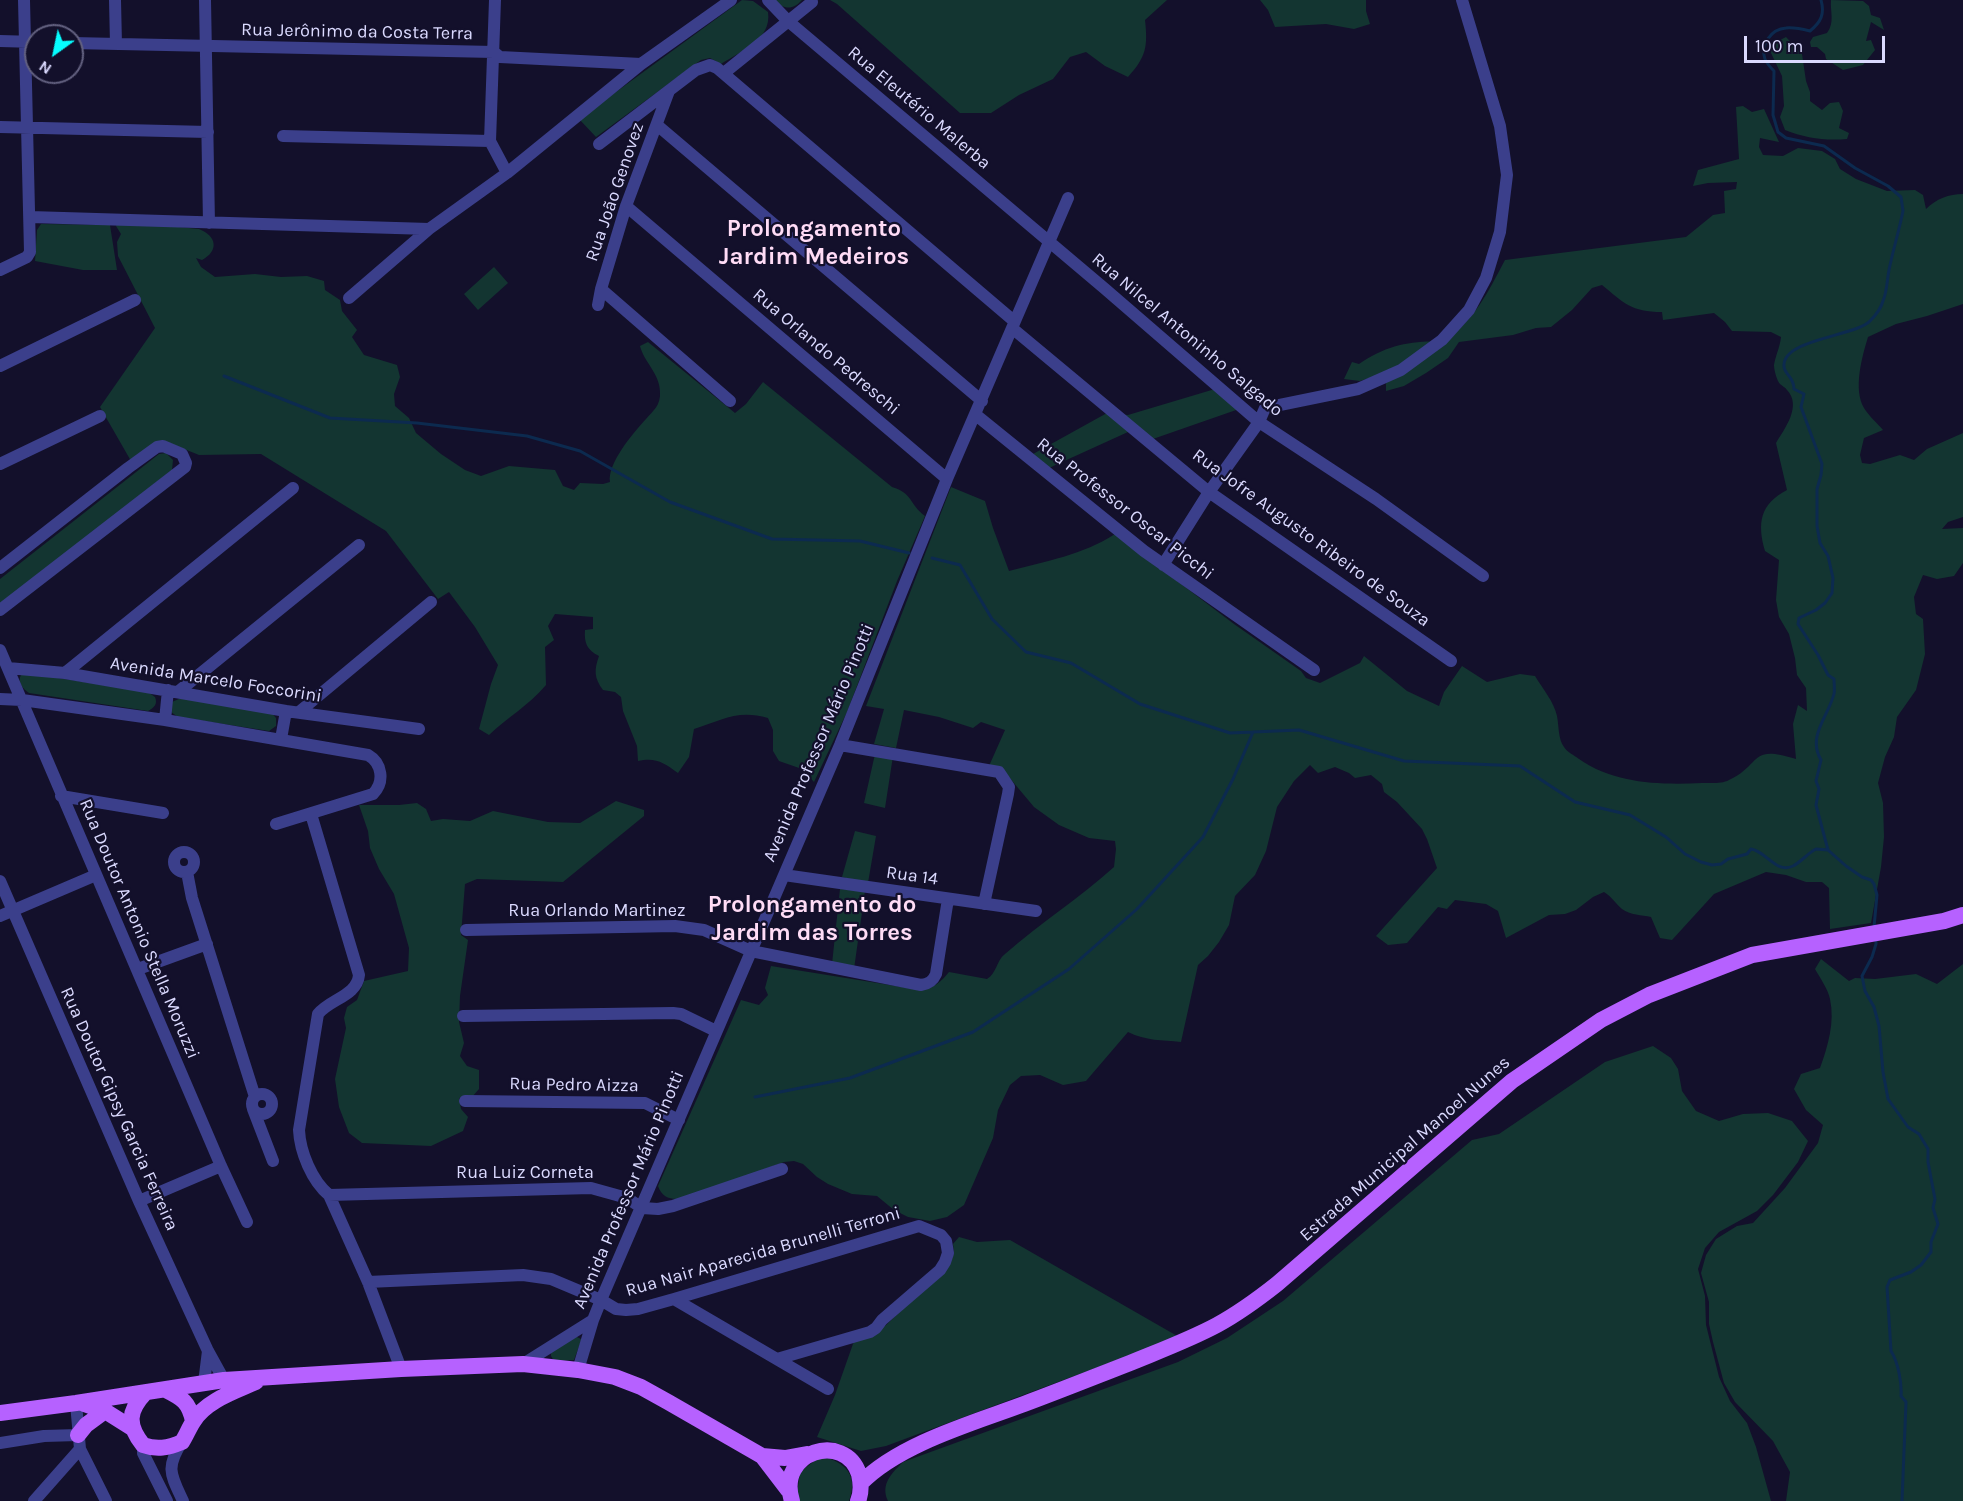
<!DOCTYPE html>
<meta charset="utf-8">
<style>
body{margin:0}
#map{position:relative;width:1963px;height:1501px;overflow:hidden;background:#13102b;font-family:Karla,sans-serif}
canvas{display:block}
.north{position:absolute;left:24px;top:24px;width:60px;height:60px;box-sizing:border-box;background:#13102b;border:2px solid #636180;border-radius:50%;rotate:213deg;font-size:16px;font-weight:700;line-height:24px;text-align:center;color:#dbdaff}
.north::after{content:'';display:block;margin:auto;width:21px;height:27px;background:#06fdff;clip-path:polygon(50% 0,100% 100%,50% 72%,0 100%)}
.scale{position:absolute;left:1744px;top:36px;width:141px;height:27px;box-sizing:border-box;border:3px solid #dbdaff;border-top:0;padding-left:8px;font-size:18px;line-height:21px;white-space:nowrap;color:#dbdaff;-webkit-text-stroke:4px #13102b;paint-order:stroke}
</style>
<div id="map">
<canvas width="1963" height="1501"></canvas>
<div class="north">N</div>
<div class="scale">100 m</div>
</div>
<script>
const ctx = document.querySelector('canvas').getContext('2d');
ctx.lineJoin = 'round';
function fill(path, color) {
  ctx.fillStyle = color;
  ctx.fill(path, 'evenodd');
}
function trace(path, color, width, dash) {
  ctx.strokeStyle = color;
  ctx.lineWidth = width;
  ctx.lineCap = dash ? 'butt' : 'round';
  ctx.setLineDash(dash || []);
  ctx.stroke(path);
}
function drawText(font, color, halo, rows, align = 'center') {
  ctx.font = font + ' Karla,sans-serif';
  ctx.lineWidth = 4.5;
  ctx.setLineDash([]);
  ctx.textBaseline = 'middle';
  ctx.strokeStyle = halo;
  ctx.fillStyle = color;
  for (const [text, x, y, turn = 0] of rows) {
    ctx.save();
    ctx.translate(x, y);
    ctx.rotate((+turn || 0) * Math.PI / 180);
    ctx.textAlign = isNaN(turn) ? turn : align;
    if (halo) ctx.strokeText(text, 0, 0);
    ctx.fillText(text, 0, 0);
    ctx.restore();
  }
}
const green = new Path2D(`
 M 742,0 L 753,1 L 768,12 C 772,40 741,51 721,64 L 710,58 L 701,60 L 596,137 L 579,119 Z
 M 773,0 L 802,0 C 792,11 784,9 773,0 Z
 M 830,0 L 1167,0 L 1145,20 C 1148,47 1146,57 1128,77 L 1105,66 L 1086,52 L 1070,57 L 1053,79 L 1019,95 L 991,113 L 960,113 L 837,4 Z
 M 1260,0 L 1366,0 L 1366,11 L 1370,24 L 1354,29 L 1326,24 L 1275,27 L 1268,10 Z
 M 1831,0 L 1863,1 L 1869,6 L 1871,15 L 1880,18 L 1884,30 L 1871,22 L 1866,41 L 1871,40 L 1875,50 L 1863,65 L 1843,70 L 1826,59 L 1825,54 L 1817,47 L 1811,47 L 1810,42 L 1813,37 L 1827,33 C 1835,22 1830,12 1831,0 Z
 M 1786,37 L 1802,54 L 1806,81 L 1810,92 L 1810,101 L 1822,110 L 1830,103 L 1839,102 L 1843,111 L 1839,128 L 1849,133 L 1847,139 C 1825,141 1805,138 1785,130 L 1780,117 L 1784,106 L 1782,76 L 1771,53 L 1772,44 Z
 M 1743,106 L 1752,112 L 1764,109 L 1779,142 L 1760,138 L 1759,147 L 1763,155 L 1783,156 L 1798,148 L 1822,151 L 1835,159 L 1840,169 L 1856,179 L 1887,191 L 1915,190 L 1923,195 L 1926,209 C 1936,199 1949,194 1963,194 L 1963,304 L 1927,316 L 1896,324 L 1868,337 C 1862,357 1853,389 1864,408 C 1869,416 1877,423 1883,430 L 1864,438 L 1860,455 L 1862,463 L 1870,464 L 1900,455 L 1914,460 L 1927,449 L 1963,433 L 1963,517 L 1948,522 L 1942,529 L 1963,528 L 1963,563 L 1954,576 L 1937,579 L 1923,575 L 1914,597 L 1916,614 L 1923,619 L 1925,654 L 1916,690 L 1897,717 L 1894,737 L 1885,757 L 1878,783 L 1883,803 L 1884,837 L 1881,867 L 1871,923 L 1830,929 L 1829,888 L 1822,882 L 1806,882 L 1786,875 L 1766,872 L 1714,894 L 1672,940 L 1660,938 L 1651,917 C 1642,915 1630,915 1622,909 C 1616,904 1612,897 1604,892 L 1593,897 L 1576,910 L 1565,914 L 1549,915 L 1506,938 L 1498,911 L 1486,904 L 1455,900 L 1447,909 L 1438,907 L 1407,943 L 1388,945 L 1376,936 L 1437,868 L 1427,839 L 1422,829 L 1397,802 L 1384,792 L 1382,784 L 1371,775 L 1355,778 L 1349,773 L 1335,767 L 1318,773 L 1310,765 L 1294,781 L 1277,807 L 1266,851 L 1255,875 L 1235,896 L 1229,925 L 1219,942 L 1208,956 L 1198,965 L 1181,1042 C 1162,1040 1146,1041 1128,1032 L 1086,1081 L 1063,1085 L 1040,1075 L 1021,1076 L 1010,1085 L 998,1110 L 993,1138 L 964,1205 L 947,1217 L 930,1221 L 908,1217 L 894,1210 L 877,1196 L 852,1194 L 828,1184 L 817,1177 L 803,1164 L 794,1161 L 784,1162 L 687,1198 C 673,1200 663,1200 658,1186 L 741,1000 L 759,1005 L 768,995 L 765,988 L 771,966 L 921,990 C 934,988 941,982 949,972 L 987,979 C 997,973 996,961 1005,954 C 1040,923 1080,898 1114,867 L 1116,849 L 1115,841 L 1089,838 L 1059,825 L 1034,807 L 1003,770 L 989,766 L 1005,730 L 981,722 L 973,728 L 939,717 L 904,710 L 896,748 L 874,744 L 884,709 L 866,706 L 951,487 L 985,501 L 993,528 L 1009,571 C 1046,561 1083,555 1115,534 L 1234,624 L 1301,671 L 1306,678 L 1320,683 L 1360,663 L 1364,656 L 1407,691 L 1439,706 L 1444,692 L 1462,666 L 1487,682 L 1520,674 L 1535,676 C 1543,689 1554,702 1557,716 C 1559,726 1558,739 1564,747 C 1567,752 1574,755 1579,759 C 1614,784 1661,785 1702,783 C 1711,783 1722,784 1729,780 C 1763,764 1748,744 1796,759 L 1793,724 L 1798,705 L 1807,711 L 1806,688 L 1797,675 L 1795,658 L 1789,634 L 1779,617 L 1776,600 L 1779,560 L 1765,551 C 1757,523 1760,504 1787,490 L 1776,443 C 1785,428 1802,406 1787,390 C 1785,387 1782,386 1780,384 C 1777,381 1774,370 1774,365 C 1775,357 1780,347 1781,337 L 1771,332 L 1732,331 L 1725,322 L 1714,313 L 1663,320 L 1662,312 C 1631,312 1624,303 1602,285 L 1592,288 L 1572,310 L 1551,327 L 1536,328 L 1513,335 L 1459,342 L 1448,358 L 1426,373 L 1404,386 L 1386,391 L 1386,383 L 1376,376 L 1360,381 L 1344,379 L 1352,362 L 1359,364 C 1387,345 1412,340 1445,342 C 1477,315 1486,296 1505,260 L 1686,237 L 1713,215 L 1725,213 L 1724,191 L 1736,189 L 1737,182 L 1708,183 L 1693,186 L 1698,170 L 1739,159 L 1736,107 Z
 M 117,221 L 199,229 C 217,236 219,251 202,260 L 196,258 L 201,267 L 215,277 L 255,274 L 281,277 L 307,276 L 324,281 L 325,290 L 340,300 L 342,311 L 357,330 L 352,337 L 364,355 L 397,365 L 400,377 L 394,394 L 395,406 L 409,418 L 416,433 L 441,454 L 465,470 L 481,476 L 509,466 L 555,470 L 563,486 L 574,490 L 580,483 L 603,484 L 610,482 C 607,464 633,433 646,419 C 653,411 661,405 660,392 C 660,374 644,362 640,346 L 648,342 L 735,413 L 746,404 L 763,382 L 892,487 C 913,493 909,504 925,516 L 897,581 L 847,712 L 814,782 L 802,769 L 779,761 L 773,751 L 773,730 L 768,718 C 738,709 722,720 694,729 L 689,757 L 678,773 C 664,763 656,757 638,761 L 637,746 L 623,711 L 621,697 L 615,692 L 603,690 C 594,678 594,670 599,656 C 587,650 584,643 585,630 L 593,629 L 593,617 L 555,614 L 548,626 L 554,640 L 545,647 L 546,685 C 528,706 508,717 489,735 L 479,729 L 491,684 L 498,665 L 475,627 L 449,592 L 438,599 L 386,531 L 261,454 L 199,455 L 162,440 L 131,461 L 100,407 L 155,328 L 118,256 L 117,242 L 121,234 L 116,226 Z
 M 41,224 L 110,225 L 117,270 L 83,270 L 35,261 L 37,230 Z
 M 494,267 L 508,283 L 478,310 L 464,294 Z
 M 1215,389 L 1239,409 L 1150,440 L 1128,432 L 1049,468 L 1033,454 L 1107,413 L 1128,415 Z
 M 166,453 L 173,460 L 172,470 L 0,605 L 0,579 L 159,454 Z
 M 26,673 L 148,692 L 155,697 C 158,704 154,708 148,711 L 29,693 C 23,689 17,682 21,675 Z
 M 181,698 L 272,713 L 276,718 L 276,726 L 269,731 L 178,717 L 171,712 L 172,702 Z
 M 875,754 L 893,756 L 885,808 L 864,803 Z
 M 616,801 L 644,810 L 644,816 L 563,882 L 477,879 L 465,884 L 461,935 L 468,940 L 460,996 L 459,1022 L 464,1043 L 460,1056 L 467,1066 L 479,1070 L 479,1089 L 472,1097 L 459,1098 L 461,1109 L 468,1117 L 463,1131 L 431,1146 L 362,1143 L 349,1133 L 339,1107 L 335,1079 L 346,1028 L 344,1018 L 347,1007 L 357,1000 L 364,981 L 408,971 L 409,948 L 394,894 L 379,869 L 370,848 L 368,831 L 359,805 L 399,805 L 417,803 L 426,809 L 431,821 L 443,819 L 470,821 L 493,811 L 548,822 L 580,823 Z
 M 855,831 L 876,836 L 868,883 L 842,877 Z
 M 840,889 L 865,891 L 854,969 L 832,964 Z
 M 1821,959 L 1849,981 L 1855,978 L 1875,979 L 1916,974 L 1937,984 L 1963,964 L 1963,1501 L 1786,1501 L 1790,1472 L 1773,1441 L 1735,1402 L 1724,1383 L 1713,1342 L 1709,1324 L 1709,1302 L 1701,1273 L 1706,1255 L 1716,1239 L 1737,1226 L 1753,1223 L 1785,1188 L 1818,1143 L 1823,1125 L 1806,1110 L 1794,1089 L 1801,1074 L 1820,1068 C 1828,1046 1835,1022 1830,999 C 1828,989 1820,978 1815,969 Z
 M 1653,1046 L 1671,1058 L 1678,1069 L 1682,1091 L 1696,1111 L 1719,1121 L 1743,1114 L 1768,1113 L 1792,1121 L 1808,1141 L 1798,1162 L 1773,1195 L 1757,1211 L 1719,1232 L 1705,1248 L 1698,1269 L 1705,1296 L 1706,1325 L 1719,1377 L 1730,1401 L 1747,1423 L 1756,1447 L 1771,1501 L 888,1501 C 880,1484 892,1473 903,1462 L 1178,1362 L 1227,1338 L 1283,1301 L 1472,1140 L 1499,1134 L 1605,1062 Z
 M 959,1237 L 977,1242 L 1010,1240 L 1179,1337 L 886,1446 L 861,1451 L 817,1437 L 835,1395 L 854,1341 L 885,1326 L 950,1264 L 954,1253 L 953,1244 Z
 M 575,1336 L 581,1339 L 581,1341 L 574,1360 L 554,1361 L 551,1356 L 551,1352 Z
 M 828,1458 C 850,1466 857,1479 849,1501 L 800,1501 L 797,1494 L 800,1472 L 817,1459 Z`);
const stream = new Path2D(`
 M 1821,0 C 1825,14 1821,22 1810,31 C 1802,29 1794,27 1786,28 C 1771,29 1760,45 1765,59 C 1767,64 1770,67 1774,71 L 1773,115 L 1778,132 L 1786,138 L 1824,146 L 1855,168 L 1888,186 L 1901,197 L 1903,211 C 1899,231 1893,250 1889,270 C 1887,280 1887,292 1883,301 C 1881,308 1875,316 1870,321 C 1856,336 1784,339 1784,365 C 1783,374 1794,376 1794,389 L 1804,394 L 1801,407 L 1822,464 L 1821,475 L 1817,489 L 1817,526 L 1820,543 L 1828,556 L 1833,578 L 1832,593 L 1825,603 L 1816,610 L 1799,618 L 1798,624 L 1818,655 L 1828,675 L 1834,679 C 1834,684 1835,690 1834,694 C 1828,717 1807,736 1821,760 L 1816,781 L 1819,789 L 1816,805 L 1828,850 L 1846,866 L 1862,877 L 1871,880 L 1874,884 L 1877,895 L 1874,927
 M 224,376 L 330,418 L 417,423 L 527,436 L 580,451 L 670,502 L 772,539 L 860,541 L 909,553
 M 932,558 L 960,565 L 992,619 L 1026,652 L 1071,663 L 1140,704 L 1230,733 L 1299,730 L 1404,761 L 1520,766 L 1575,802 L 1630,815 L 1666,837 L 1685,854 L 1701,862 L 1712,865 L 1721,864 L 1728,859 L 1747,854 L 1751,849 C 1766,851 1776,874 1793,866 C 1801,862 1808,853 1816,849 L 1828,850
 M 1876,939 L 1876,944 L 1872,957 L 1862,976 L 1865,991 L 1874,1007 L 1879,1026 L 1883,1072 L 1888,1099 L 1908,1127 L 1919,1134 L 1928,1149 L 1928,1162 L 1935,1199 L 1933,1208 L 1938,1224 L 1931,1242 L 1931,1252 L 1921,1265 L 1911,1272 L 1890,1280 L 1887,1287 L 1891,1351 C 1898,1362 1902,1383 1901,1396 L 1906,1402 L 1902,1501
 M 755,1097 L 850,1078 L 973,1032 L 1069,969 L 1137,909 L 1203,837 L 1233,779 L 1253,732`);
const minor = new Path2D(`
 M 115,0 L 116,44
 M 205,0 L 209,223
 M 495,0 L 490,141 L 507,173
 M 768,0 L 788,21 L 1104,288 L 1259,422 L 1376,499 L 1483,576
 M 0,41 L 36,42
 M 72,43 L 494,52 L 500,57 L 641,64
 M 724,73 L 812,2
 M 657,125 L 982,401
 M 0,127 L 208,132
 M 283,136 L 490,141
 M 599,144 L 696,70 L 710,65 L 717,68 L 1014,321
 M 626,206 L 947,479
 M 30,217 L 429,229
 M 0,270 L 27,257 L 30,252 L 24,0
 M 601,289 L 730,401
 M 349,298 L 429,229 L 507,173 L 641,64 L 731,0
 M 598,305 L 601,289 L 626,206 L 669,91
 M 1012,328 L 1209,492 L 1451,661
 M 0,366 L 135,300
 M 976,415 L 1144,551 L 1314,670
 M 0,464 L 100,416
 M 1163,565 L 1209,492 L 1259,422 L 1265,408 L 1358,389 L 1401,370 L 1442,340 L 1469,310 L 1486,278 L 1500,232 L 1507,175 L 1500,126 L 1462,0
 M 0,568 L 128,468 L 157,447 L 163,446 L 182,454 L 186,463 L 185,467 L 0,610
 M 0,650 L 221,1166 L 247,1222
 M 8,668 L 65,673 L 286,711 L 419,729
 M 65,673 L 293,488
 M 179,691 L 359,545
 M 0,699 L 22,700 L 165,720 L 368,755 C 382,763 385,782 373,794 L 276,824
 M 299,712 L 431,602
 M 165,720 L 168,690
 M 281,739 L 286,711
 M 840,745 L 999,772 L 1009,787 L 1008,794 L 984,904
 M 61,796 L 163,813
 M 311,814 L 359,975 C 357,996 330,999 318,1014 L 299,1130 C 300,1152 312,1181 329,1195 L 368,1282 L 401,1369
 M174 862a10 10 0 1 1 20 0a10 10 0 1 1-20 0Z
 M 187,872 L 192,898 L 255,1097
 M 784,875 L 1036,911
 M 0,881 L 139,1201 L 208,1351 L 224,1380
 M 0,916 L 96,875
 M 466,930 L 675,926 L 704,930 L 751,951 L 921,985 C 929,984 933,981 936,974 L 948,899
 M 138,969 L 207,944
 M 463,1016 L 673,1013 L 681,1014 L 716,1031
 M252 1104a10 10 0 1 1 20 0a10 10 0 1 1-20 0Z
 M 465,1101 L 645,1103 L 679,1120
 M 253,1109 L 273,1161
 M 329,1195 L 591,1188 L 627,1198 L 642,1208 L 658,1209 L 673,1206 L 782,1169
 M 139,1201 L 221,1166
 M 368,1282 L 523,1275 L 551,1279 L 601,1300 L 616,1309 L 626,1310 L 638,1309 L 674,1299 L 919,1226 L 941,1235 L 946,1241 L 948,1253 L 945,1262 L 940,1270 L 882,1320 L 876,1328 L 870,1332 L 777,1359
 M 674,1299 L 828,1389
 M 523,1364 L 593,1320
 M 578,1370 L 593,1320 L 601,1300 L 840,745 L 947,479 L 1068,198
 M 204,1383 L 208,1351
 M 76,1403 L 80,1449 L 106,1501
 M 182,1442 C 165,1468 171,1475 183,1501
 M 0,1443 L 44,1436 L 78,1435
 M 143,1445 L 143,1453 L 167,1501
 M 34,1501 L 80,1449`);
const major = new Path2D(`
 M 166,1390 C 182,1398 189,1402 193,1421
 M 145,1393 C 128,1411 127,1425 143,1445 C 157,1450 168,1448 182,1442 C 186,1436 189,1428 193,1422 C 205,1401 236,1391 256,1382
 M 84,1404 L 105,1411 L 132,1428
 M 0,1413 L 76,1403 L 224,1380 L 401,1369 L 523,1364 L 578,1370 L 615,1377 L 641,1387 L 668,1402 L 762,1456 L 785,1458 L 807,1454
 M 78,1435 L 86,1425 L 105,1411
 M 762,1456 L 788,1490
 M 861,1483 C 899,1444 973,1423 1024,1404 C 1059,1391 1094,1377 1130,1363 C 1159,1351 1189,1340 1217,1325 C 1239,1313 1258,1299 1277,1284 L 1512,1081 L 1601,1020 L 1649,995 L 1752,955 L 1944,921 L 1963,915
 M 792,1501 C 776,1451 845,1431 859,1474 C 861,1483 862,1492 858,1501`);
const streetNames = [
 ["Rua Jerônimo da Costa Terra",357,32,1],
 ["Rua Eleutério Malerba",919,108,40],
 ["Rua João Genovez",615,192,-71],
 ["Rua Nilcel Antoninho Salgado",1187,335,40],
 ["Rua Orlando Pedreschi",826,352,40],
 ["Rua Professor Oscar Picchi",1125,509,38],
 ["Rua Jofre Augusto Ribeiro de Souza",1311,538,36],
 ["Avenida Marcelo Foccorini",216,680,9],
 ["Avenida Professor Mário Pinotti",819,743,-67],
 ["Rua 14",912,876,8],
 ["Rua Orlando Martinez",597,911],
 ["Rua Doutor Antonio Stella Moruzzi",139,929,67],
 ["Rua Pedro Aizza",574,1085,1],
 ["Rua Doutor Gipsy Garcia Ferreira",119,1109,66],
 ["Estrada Municipal Manoel Nunes",1405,1149,-41],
 ["Rua Luiz Corneta",525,1173],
 ["Avenida Professor Mário Pinotti",629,1190,-67],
 ["Rua Nair Aparecida Brunelli Terroni",763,1252,-16]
];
const districtNames = [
 ["Prolongamento",814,229],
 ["Jardim Medeiros",814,257],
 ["Prolongamento do",812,905],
 ["Jardim das Torres",812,933]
];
fill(green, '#133531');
trace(stream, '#0c2a4f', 3);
trace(minor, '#3b3f8b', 12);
trace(major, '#b661ff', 16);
drawText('18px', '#dbdaff', '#13102b', streetNames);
drawText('bold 24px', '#ffdcf6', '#13102b', districtNames);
</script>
